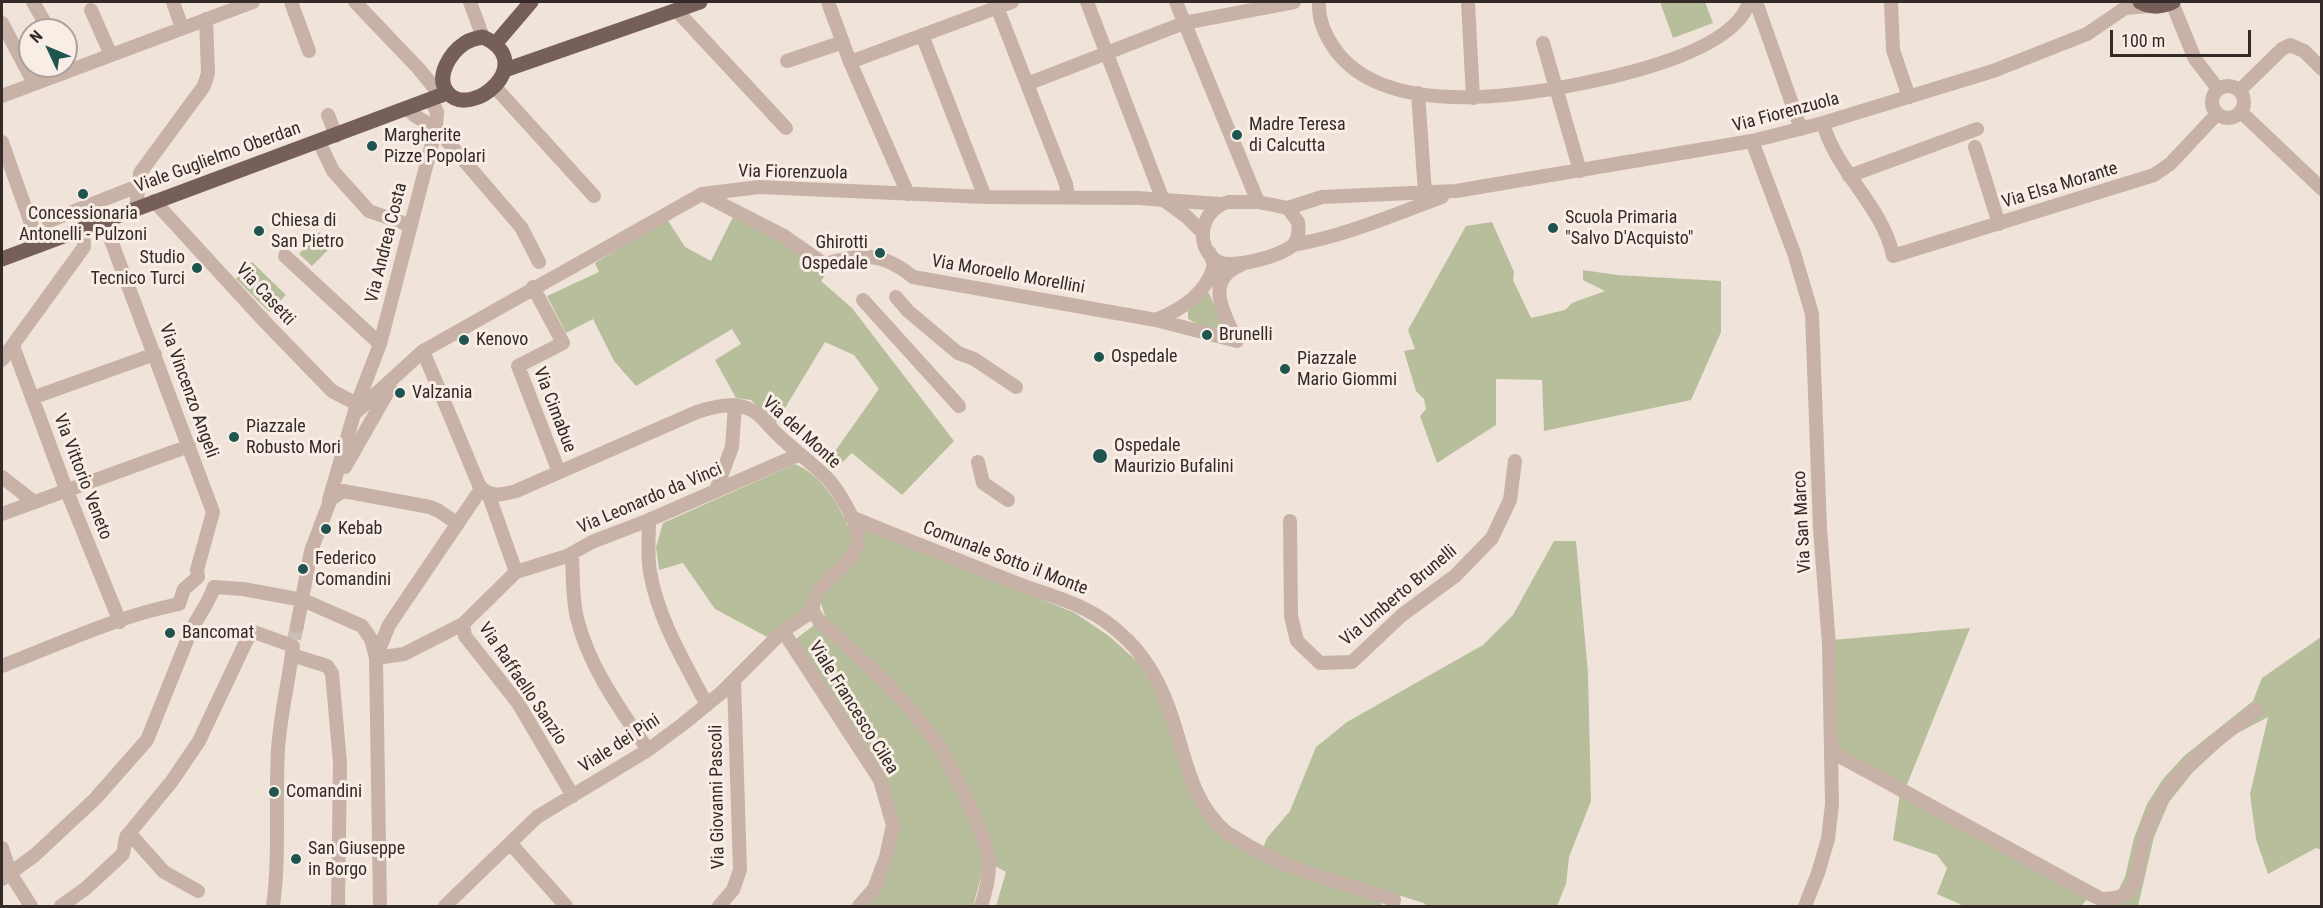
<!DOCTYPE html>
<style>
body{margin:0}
#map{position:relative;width:2323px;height:908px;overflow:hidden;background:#f0e3da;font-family:"Roboto Condensed",sans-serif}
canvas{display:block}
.frame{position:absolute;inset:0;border:3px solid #342a27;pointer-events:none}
.north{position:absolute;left:18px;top:18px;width:60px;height:60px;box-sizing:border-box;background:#f8eee6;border:2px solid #aaa09a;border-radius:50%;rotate:314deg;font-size:16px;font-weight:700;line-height:24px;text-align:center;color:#342a27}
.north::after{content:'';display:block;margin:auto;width:21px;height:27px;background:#1f5450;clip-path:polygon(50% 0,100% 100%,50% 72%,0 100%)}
.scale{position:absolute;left:2110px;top:30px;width:141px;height:27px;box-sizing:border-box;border:3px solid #342a27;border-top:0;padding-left:8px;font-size:18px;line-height:21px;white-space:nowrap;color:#342a27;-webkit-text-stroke:4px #f8eee6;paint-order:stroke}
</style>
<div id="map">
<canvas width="2323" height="908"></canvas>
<div class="frame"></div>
<div class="north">N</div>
<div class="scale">100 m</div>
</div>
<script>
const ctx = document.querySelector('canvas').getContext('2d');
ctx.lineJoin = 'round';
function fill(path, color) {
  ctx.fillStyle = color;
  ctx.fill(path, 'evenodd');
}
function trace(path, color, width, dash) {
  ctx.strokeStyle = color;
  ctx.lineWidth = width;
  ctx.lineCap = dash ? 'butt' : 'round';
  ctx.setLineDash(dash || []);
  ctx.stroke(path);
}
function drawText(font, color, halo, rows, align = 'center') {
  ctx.font = font + ' "Roboto Condensed",sans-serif';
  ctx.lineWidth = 6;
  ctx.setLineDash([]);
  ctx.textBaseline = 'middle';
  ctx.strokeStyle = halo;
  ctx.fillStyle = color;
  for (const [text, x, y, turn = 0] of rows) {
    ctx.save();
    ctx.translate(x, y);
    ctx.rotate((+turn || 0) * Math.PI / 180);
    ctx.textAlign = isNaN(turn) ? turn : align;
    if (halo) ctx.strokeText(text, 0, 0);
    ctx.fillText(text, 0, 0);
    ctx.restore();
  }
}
const green = new Path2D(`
 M 1660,2 L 1705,2 L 1713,23 L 1673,38 Z
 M 733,217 L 794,249 L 826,274 L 821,281 L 852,308 L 954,441 L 902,495 L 852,453 L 834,470 L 826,464 L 879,389 L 854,355 L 825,342 L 776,423 L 751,400 L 736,398 L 715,360 L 741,344 L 732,329 L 636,386 L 614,361 L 593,319 L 566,333 L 547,296 L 599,272 L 595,263 L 667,219 L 685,247 L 711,261 Z
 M 1492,222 L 1514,272 L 1513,280 L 1531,318 L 1565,310 L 1572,303 L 1605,291 L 1583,280 L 1583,270 L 1617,275 L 1721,281 L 1721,332 L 1691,400 L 1544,431 L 1542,380 L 1496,379 L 1496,425 L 1437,463 L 1420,416 L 1426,409 L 1424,399 L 1416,391 L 1404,351 L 1415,349 L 1408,330 L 1466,226 Z
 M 319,232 L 332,246 L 312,266 L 299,254 Z
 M 252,262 L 286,295 L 269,312 L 236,279 Z
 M 1209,293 L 1225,330 L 1200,325 L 1188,319 L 1188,311 L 1205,294 Z
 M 795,464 C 822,476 836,500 848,526 L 859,524 L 1075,613 L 1109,636 L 1139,663 L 1160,700 L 1219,831 L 1383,901 L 1381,906 L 996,906 L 1006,872 L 995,866 L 983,870 L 973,906 L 865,906 C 888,881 894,853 896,819 L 793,641 L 825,617 L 821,603 L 769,638 L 715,609 L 683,563 L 659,570 L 656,547 L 663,523 Z
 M 1554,541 L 1576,541 L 1588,673 L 1591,801 L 1569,857 L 1566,884 L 1557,906 L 1426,906 L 1424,903 L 1298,865 L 1263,848 L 1267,838 L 1290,811 L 1316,747 L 1347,722 L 1483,645 L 1513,615 Z
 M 1970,628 L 1906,787 L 2096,893 L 2117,893 L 2125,877 L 2134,838 L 2147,804 L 2163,779 L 2184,756 L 2253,701 L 2262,678 L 2321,637 L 2321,850 L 2316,848 L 2268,874 L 2256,839 L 2250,794 L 2268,717 L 2232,736 L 2193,772 L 2169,802 L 2154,837 L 2138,906 L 2099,906 L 2086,900 L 2082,906 L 1964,906 L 1937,894 L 1947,868 L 1937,855 L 1893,840 L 1900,793 L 1837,748 L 1832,640 Z`);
const minorTunnel = new Path2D(`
 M 294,639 L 297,626`);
const minor = new Path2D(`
 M 33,2 L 49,30
 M 173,2 L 182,28
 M 291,2 L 309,51
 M 355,2 L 419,69 L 441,96
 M 470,2 L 483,37
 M 828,2 L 850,62 L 908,194
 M 1087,2 L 1163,200
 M 1176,2 L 1258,202
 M 1319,2 C 1318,18 1325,35 1334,48 C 1381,116 1509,98 1579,84 C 1624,75 1734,51 1749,2
 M 1468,2 L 1473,98
 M 1756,2 L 1801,129
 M 1891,2 L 1893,50 L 1909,97
 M 2172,3 L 2195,59 L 2218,89
 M 997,7 L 1066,184 L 1068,197
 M 91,10 L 111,55
 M 677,11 L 786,128
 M 2,23 L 34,83
 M 922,35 L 985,197
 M 1543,43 L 1580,171
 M 787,61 L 843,42
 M 850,62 L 1012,2
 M 1027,84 L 1184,23 L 1294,2
 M2212 102a16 16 0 1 1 32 0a16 16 0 1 1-32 0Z
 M 494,86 L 594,196
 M 2240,90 L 2282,49 L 2290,45 L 2304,51 L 2322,69
 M 1418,93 L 1425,193
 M 2,96 L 253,2
 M 408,109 L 415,116 L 436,128 L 521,227 L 539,262
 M 2241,112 L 2322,189
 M 328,115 L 336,136
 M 1823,123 C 1836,172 1883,206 1893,256 L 2154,175 L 2170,164 L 2217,114
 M 1752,141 L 1794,253 L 1812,314 L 1820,528 L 1829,645 L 1832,804 L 1828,839 L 1818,873 L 1805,906
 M 2,142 L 39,246
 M 319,142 L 333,171 L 369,211 L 409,225
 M 1975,147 L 1999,224
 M 1849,176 L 1977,129
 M 702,194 L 784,236 L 824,264 C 862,254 881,251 913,277 L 1156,320 L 1237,341
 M 154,201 L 267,324 L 332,391 L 357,404
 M 1165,201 L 1187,217 L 1202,232
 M 1229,202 L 1258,202 L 1288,208 L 1298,222 C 1299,229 1299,238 1294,244 C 1283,256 1233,269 1219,262 C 1192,247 1201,208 1229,202 Z
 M 97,203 L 213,512 L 197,570 L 198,577 L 184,589 L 179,604
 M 136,208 L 140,173 L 204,86 L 208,73 L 206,19
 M 1288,208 L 1322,197 L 1456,191 L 1752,141 L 1823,123 L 1993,71 L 2087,34 L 2125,8 L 2150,6
 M 49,221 L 138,186
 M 1293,245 C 1345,236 1393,215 1442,197
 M 285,256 L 380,344
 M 533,287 L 563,343 L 518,366 L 559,472
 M 896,297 L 908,311 L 958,353 L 974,359 L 1016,387
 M 863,300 L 959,406
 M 1156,320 C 1182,309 1206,294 1214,266 L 1210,253
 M 1237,341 C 1224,314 1203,280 1241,265
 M 13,346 L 66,489 L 120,622
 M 423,351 L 479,485 C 489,498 502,495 516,491 L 697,412 C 713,407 731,402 747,408 C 761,413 768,426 778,435 C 794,450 812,463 827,478 C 837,488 859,524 858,539 C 858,566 811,580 813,611 L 819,621 C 859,656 908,700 937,744 C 951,766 963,790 973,813 C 980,830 989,848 989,866 C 989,879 985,894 981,906
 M 2,360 L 84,247 L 83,229
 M 32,398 L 155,354
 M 354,414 L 423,351 L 702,194 L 759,187 L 985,197 L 1138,198 L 1219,204
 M 978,462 L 983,483 L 1008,500
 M 345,467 L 390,388
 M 2,477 L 34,502
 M 716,490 L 732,447 L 735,405
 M 488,493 L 516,572
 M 329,500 L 357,404 L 380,344 L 436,128 L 437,112 L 431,100
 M 329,500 L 343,491 L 430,507 L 439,511 L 458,524
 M 2,514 L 189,446
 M 851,517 C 906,540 961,561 1016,583 C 1055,598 1089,604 1121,634 C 1143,653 1158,679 1168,706 C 1185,750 1188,799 1226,832 C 1233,837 1242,841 1249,846 C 1297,874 1338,881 1389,898 L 1394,900 L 1392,906
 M 649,520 C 649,537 647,554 650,572 C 658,619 685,663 707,705
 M 1290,521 L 1291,616 L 1297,641 L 1320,663 L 1352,662 L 1402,615 L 1455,576 L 1492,538 L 1510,500 L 1515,461
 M 572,553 C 573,575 572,597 577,618 C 589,667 620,709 648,750
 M 214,587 L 243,589 L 303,600 L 362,626 L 371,639 L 376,658 L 380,906
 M 297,626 L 311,551 L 333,493
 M 783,631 L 880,780 L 893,825 L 886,857 L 874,889 L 859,906
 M 292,655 L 327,666 L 332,673 L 340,763 L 338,906
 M 376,657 L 389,625 L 481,489
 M 376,658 L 404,654 L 463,624
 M 2,666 C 59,644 118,616 179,604
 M 1832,752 L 2101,899 C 2113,898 2121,899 2130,890 C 2139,881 2141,846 2146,832 C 2167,773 2209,747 2256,710
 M 573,796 L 518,703 L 465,636 L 463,624 L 516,572 L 567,556 L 592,542 L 649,520 L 798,455
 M 130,834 L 164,872 L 198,891
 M 510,843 L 566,906
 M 2,848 L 10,873 L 31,906
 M 2,879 L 35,855 L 95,799 L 147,740 L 190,633 C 197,617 208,605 214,587
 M 61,906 L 85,889 L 123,854 L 126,837 L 172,781 L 199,741 L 251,631 L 293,646
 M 273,906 C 280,855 275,802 278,750 C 280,715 289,681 293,646
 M 445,906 L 537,817 L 648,750 L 683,724 L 721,693 L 783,631 L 813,611
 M 719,906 L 733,890 L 740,870 L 734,681`);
const major = new Path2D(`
 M 2140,2 C 2151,8 2162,7 2173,2
 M 483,37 C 540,63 471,120 448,93 C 434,77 451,52 465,43 C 471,39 477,38 483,37 Z
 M 496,43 L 531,2
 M 505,70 L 700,2
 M 2,259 L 447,93`);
const markers = [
 [1237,135,6,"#1f5450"],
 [372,146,6,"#1f5450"],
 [83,194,6,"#1f5450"],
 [1553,228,6,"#1f5450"],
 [259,231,6,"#1f5450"],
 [880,253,6,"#1f5450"],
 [197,268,6,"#1f5450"],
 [1207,335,6,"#1f5450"],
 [464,340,6,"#1f5450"],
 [1099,357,6,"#1f5450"],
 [1285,369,6,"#1f5450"],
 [400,393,6,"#1f5450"],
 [234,437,6,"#1f5450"],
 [1100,456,8,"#1f5450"],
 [326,529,6,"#1f5450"],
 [303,569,6,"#1f5450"],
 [170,633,6,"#1f5450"],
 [274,792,6,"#1f5450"],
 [296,859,6,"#1f5450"]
];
const streetNames = [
 ["Via Fiorenzuola",1786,113,-15],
 ["Viale Guglielmo Oberdan",218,158,-20],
 ["Via Fiorenzuola",793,173,1],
 ["Via Elsa Morante",2060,186,-17],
 ["Via Andrea Costa",387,243,-76],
 ["Via Moroello Morellini",1008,275,10],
 ["Via Casetti",265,295,47],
 ["Via Vincenzo Angeli",188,391,70],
 ["Via Cimabue",554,410,69],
 ["Via del Monte",801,433,42],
 ["Via Vittorio Veneto",82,477,69],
 ["Via Leonardo da Vinci",650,499,-23],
 ["Via San Marco",1803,522,-93],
 ["Comunale Sotto il Monte",1005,559,21],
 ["Via Umberto Brunelli",1399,596,-40],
 ["Via Raffaello Sanzio",522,684,56],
 ["Viale Francesco Cilea",853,708,58],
 ["Viale dei Pini",620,744,-33],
 ["Via Giovanni Pascoli",718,797,-91]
];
const poiNames = [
 ["Madre Teresa",1249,125],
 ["di Calcutta",1249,146],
 ["Margherite",384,136],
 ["Pizze Popolari",384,157],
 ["Concessionaria",83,214,"center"],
 ["Antonelli - Pulzoni",83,235,"center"],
 ["Scuola Primaria",1565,218],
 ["\"Salvo D'Acquisto\"",1565,239],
 ["Chiesa di",271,221],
 ["San Pietro",271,242],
 ["Ghirotti",868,243,"right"],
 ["Ospedale",868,264,"right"],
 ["Studio",185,258,"right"],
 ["Tecnico Turci",185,279,"right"],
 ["Brunelli",1219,335],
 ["Kenovo",476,340],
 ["Ospedale",1111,357],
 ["Piazzale",1297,359],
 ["Mario Giommi",1297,380],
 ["Valzania",412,393],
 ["Piazzale",246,427],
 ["Robusto Mori",246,448],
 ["Ospedale",1114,446],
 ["Maurizio Bufalini",1114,467],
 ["Kebab",338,529],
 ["Federico",315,559],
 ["Comandini",315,580],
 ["Bancomat",182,633],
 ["Comandini",286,792],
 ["San Giuseppe",308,849],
 ["in Borgo",308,870]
];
fill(green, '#b7be9b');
trace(minorTunnel, '#cabeb6', 14, [14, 7]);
trace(minor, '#c8b2a7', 14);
trace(major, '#765f59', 15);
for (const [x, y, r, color] of markers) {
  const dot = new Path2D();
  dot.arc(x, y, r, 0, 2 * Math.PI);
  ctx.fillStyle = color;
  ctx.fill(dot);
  trace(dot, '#f8eee6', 2);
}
drawText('18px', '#342a27', '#f8eee6', streetNames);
drawText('18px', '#342a27', '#f8eee6', poiNames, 'left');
</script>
